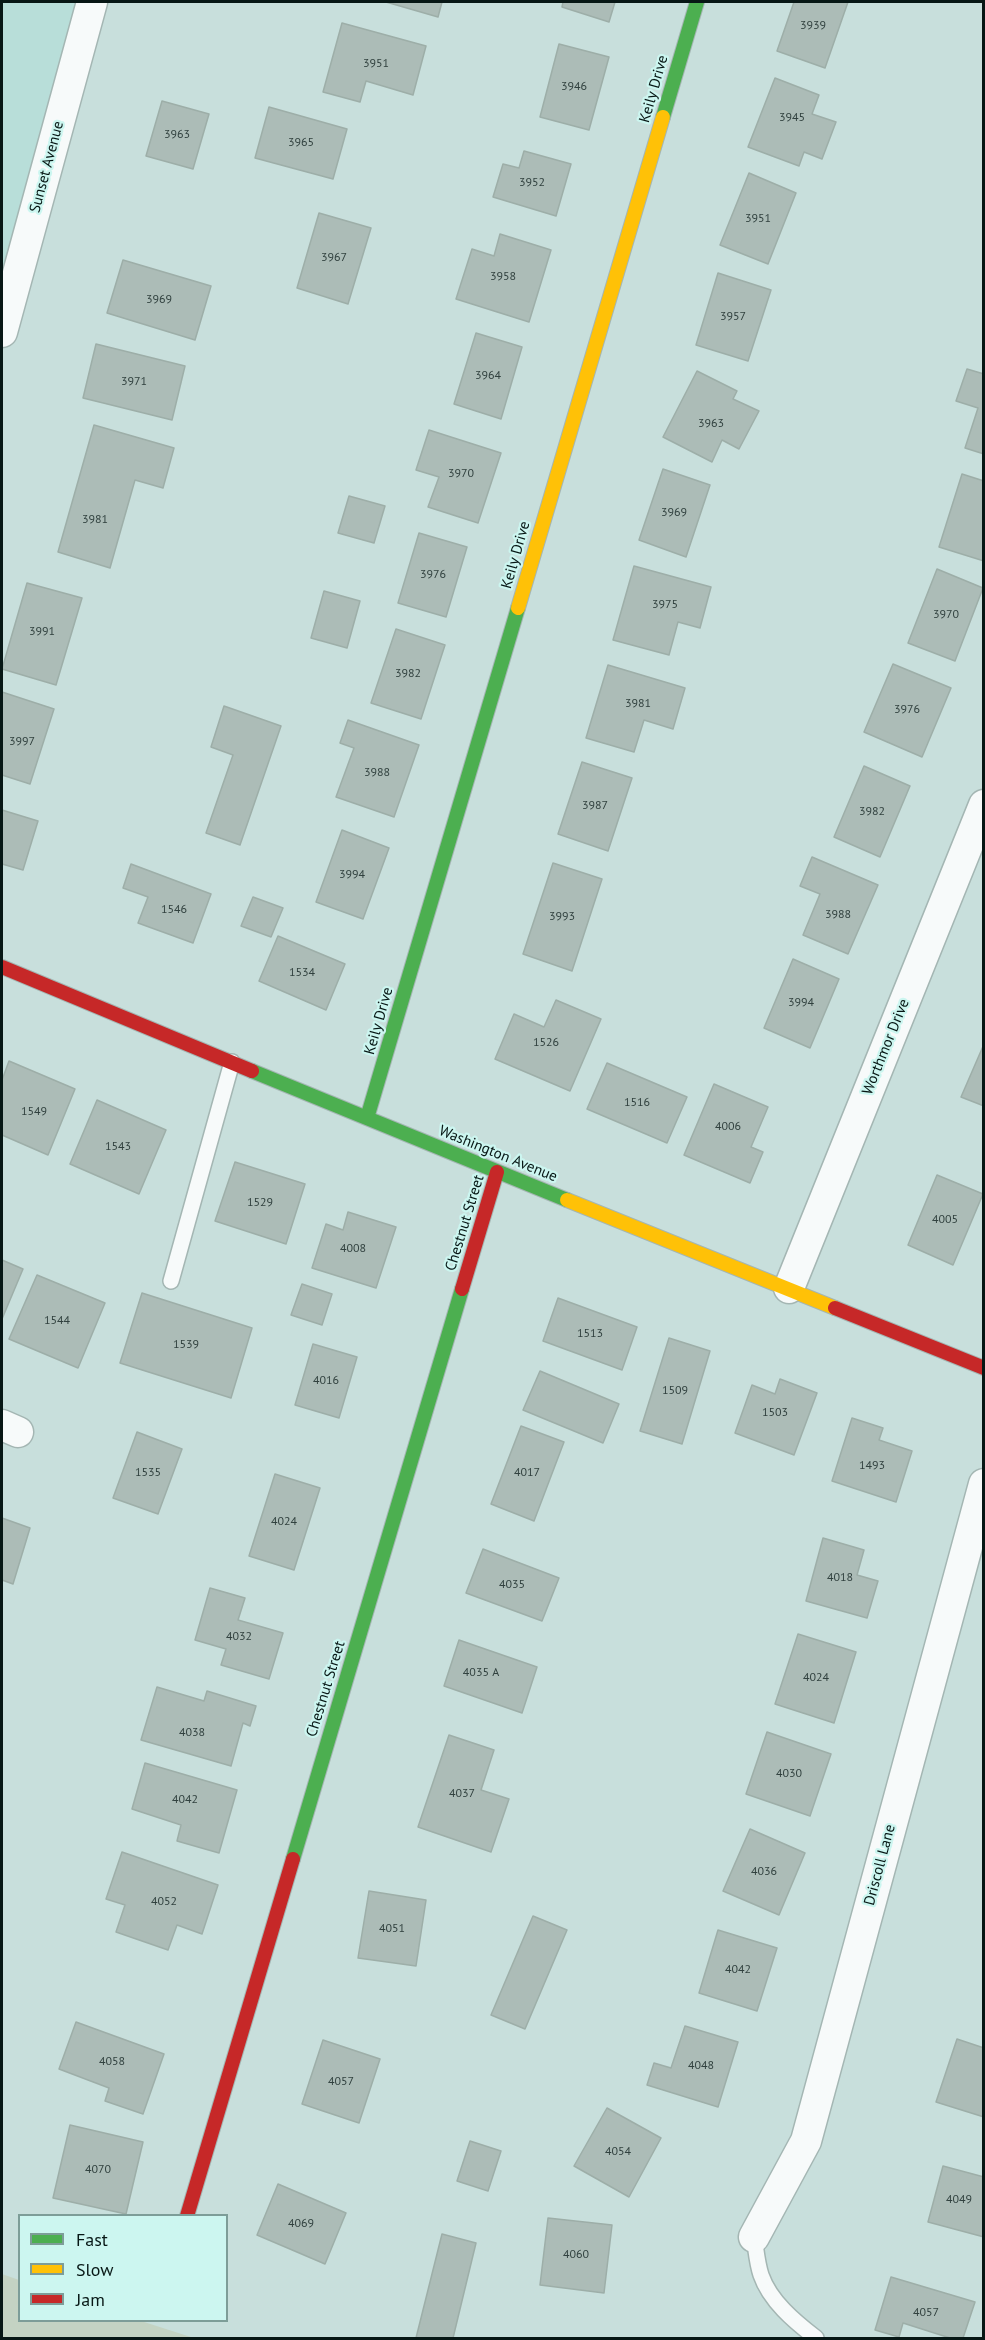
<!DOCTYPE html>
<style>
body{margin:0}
#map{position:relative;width:985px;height:2340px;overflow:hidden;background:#c8dfdc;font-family:"PT Sans",sans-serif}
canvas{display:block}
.frame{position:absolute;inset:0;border:3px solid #071715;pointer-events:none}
.legend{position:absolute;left:18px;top:2214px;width:210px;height:108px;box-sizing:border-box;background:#ccf6f0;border:2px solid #7d9d98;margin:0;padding:8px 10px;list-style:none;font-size:18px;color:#071715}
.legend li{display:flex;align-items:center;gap:12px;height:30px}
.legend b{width:30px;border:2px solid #7d9d98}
</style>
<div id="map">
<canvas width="985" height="2340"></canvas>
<div class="frame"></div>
<ul class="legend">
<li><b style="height:8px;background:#4caf50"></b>Fast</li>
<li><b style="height:8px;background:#ffc107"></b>Slow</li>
<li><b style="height:8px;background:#c62828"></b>Jam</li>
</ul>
</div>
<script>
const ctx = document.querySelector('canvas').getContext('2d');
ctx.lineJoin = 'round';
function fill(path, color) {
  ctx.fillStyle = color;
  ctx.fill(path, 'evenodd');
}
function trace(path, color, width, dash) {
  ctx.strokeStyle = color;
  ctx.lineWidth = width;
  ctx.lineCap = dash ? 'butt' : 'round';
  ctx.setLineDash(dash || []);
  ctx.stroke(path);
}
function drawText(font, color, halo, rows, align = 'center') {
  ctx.font = font + ' "PT Sans",sans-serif';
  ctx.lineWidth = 4.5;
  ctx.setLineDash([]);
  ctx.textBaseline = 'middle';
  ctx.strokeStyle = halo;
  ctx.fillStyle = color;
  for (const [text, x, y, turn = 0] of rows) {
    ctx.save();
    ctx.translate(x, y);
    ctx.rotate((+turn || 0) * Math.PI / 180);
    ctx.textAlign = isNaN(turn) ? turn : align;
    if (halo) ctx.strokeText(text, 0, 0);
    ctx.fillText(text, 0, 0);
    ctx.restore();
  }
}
const built = new Path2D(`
 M 2,2 L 79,2 L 2,280 Z`);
const green = new Path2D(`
 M 2,2274 L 19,2280 L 20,2320 L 141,2321 L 194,2338 L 2,2338 Z`);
const building = new Path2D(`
 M 386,2 L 442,2 L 438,17 Z
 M 563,2 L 615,2 L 609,22 L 562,7 Z
 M 794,2 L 848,2 L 825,68 L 777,51 Z
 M 342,23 L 426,46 L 413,95 L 366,81 L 360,102 L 323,92 Z
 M 559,44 L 609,57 L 589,130 L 540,117 Z
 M 775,78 L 819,95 L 812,114 L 836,122 L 822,159 L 804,152 L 799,166 L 748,147 Z
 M 162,101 L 209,114 L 193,169 L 146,156 Z
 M 269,107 L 347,129 L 333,179 L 255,158 Z
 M 524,151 L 571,164 L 556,216 L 493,197 L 503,164 L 519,168 Z
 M 749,173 L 796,193 L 768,264 L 720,245 Z
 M 319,213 L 371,228 L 348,304 L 297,288 Z
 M 500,234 L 551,250 L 529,322 L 456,299 L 472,249 L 494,256 Z
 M 123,260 L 211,286 L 195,340 L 107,313 Z
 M 718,273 L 771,290 L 748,361 L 696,345 Z
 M 476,333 L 522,347 L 501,419 L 454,404 Z
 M 96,344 L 185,366 L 172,420 L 83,398 Z
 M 967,369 L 984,374 L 984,454 L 965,448 L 978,408 L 956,401 Z
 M 697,371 L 737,391 L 733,399 L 759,411 L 739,449 L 722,440 L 712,462 L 663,437 Z
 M 94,425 L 174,448 L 163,488 L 135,480 L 110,568 L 58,552 Z
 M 429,430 L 501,453 L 478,523 L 428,507 L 439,477 L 416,470 Z
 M 663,469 L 710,485 L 686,557 L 639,540 Z
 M 962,474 L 984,481 L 984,561 L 939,547 Z
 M 349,496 L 385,506 L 374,543 L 338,533 Z
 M 419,533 L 467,547 L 446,617 L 398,603 Z
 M 634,566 L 711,587 L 700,628 L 678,622 L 669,655 L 613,640 Z
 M 937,569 L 983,588 L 955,661 L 908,643 Z
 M 27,583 L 82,598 L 56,685 L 2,669 Z
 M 324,591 L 360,601 L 347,648 L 311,638 Z
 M 396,629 L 445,645 L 421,719 L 371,703 Z
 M 893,664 L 951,688 L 922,757 L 864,732 Z
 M 608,665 L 685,688 L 673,729 L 644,720 L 634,752 L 586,738 Z
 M 2,692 L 54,709 L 30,784 L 2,775 Z
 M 224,706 L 281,726 L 240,845 L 206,833 L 233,755 L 211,747 Z
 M 348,720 L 419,745 L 394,817 L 336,797 L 354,748 L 340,743 Z
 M 582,762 L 632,778 L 608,851 L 558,834 Z
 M 864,766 L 910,786 L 880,857 L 834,837 Z
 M 2,810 L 38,821 L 23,870 L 2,864 Z
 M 342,830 L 389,848 L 363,919 L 316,902 Z
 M 812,857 L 878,885 L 848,954 L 803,935 L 820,894 L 800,886 Z
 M 553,863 L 602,879 L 572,971 L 523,954 Z
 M 131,864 L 211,894 L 193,943 L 138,923 L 148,897 L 123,888 Z
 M 253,897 L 283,908 L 271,937 L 241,926 Z
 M 278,936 L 345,964 L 326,1010 L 259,981 Z
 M 793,959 L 839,979 L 810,1048 L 764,1028 Z
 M 556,1000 L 601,1019 L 570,1091 L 495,1059 L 514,1014 L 544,1027 Z
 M 984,1044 L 984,1106 L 961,1097 Z
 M 9,1061 L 75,1089 L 48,1155 L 2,1135 L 2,1080 Z
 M 607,1063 L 687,1097 L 667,1143 L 587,1109 Z
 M 714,1084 L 768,1107 L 751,1147 L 763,1152 L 750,1183 L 684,1155 Z
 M 97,1100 L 166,1130 L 139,1194 L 70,1164 Z
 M 235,1162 L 305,1184 L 286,1244 L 215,1221 Z
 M 937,1175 L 983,1194 L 953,1265 L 908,1245 Z
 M 348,1212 L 396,1227 L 376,1288 L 312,1268 L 326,1224 L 343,1230 Z
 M 2,1260 L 23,1269 L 2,1319 Z
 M 37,1275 L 105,1303 L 78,1368 L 9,1339 Z
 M 302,1284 L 332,1294 L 322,1325 L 291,1315 Z
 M 142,1293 L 252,1328 L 231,1398 L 120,1363 Z
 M 558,1298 L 637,1327 L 622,1370 L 543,1341 Z
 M 669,1338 L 710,1351 L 682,1444 L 640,1431 Z
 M 313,1344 L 357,1357 L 339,1418 L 295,1405 Z
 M 540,1371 L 619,1404 L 603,1443 L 523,1410 Z
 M 780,1379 L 817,1393 L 794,1455 L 735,1433 L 752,1385 L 775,1394 Z
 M 852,1418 L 883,1428 L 879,1440 L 912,1451 L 896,1502 L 832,1481 Z
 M 521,1426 L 564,1442 L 534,1521 L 491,1504 Z
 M 137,1432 L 182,1449 L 158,1514 L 113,1498 Z
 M 275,1474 L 320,1488 L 294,1570 L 249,1556 Z
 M 2,1518 L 30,1528 L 13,1584 L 2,1580 Z
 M 823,1538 L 864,1550 L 857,1575 L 878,1581 L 867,1618 L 806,1601 Z
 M 483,1549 L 559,1578 L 542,1621 L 466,1593 Z
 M 210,1588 L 245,1598 L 238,1620 L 283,1633 L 269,1679 L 221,1665 L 226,1649 L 195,1640 Z
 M 798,1634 L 856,1652 L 834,1723 L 775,1704 Z
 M 459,1640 L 537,1667 L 522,1713 L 444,1686 Z
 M 157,1687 L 204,1701 L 207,1691 L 256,1706 L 250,1726 L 243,1723 L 231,1766 L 141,1740 Z
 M 767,1732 L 831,1754 L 810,1816 L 746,1794 Z
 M 449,1735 L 494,1750 L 481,1790 L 509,1799 L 491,1852 L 418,1827 Z
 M 145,1763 L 237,1790 L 219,1853 L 177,1841 L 181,1825 L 132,1809 Z
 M 750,1829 L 805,1853 L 779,1915 L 723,1891 Z
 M 122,1852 L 218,1885 L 202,1934 L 177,1925 L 168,1950 L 116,1932 L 125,1905 L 106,1899 Z
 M 369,1891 L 426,1900 L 416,1966 L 358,1958 Z
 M 533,1916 L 567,1930 L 525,2029 L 491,2015 Z
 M 718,1930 L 777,1948 L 757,2011 L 699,1993 Z
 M 76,2022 L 164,2054 L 143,2114 L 105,2101 L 109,2088 L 59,2069 Z
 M 685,2026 L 738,2042 L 718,2107 L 647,2085 L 654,2063 L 671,2068 Z
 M 957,2039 L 984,2048 L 984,2117 L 936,2102 Z
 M 323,2040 L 380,2059 L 359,2123 L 302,2104 Z
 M 607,2108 L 661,2138 L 629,2197 L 574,2166 Z
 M 70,2125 L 143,2142 L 126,2214 L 53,2198 Z
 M 470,2141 L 501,2151 L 488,2191 L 457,2181 Z
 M 943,2166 L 984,2177 L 984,2237 L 928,2222 Z
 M 278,2184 L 346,2213 L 325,2264 L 257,2235 Z
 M 548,2218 L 612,2225 L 604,2293 L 540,2285 Z
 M 442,2234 L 476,2243 L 453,2338 L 416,2338 Z
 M 891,2277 L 975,2302 L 963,2338 L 950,2338 L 903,2323 L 899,2337 L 875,2330 Z`);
const lane = new Path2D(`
 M 171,1281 L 232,1062
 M 754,2237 C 756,2249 757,2263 761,2275 C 770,2301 794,2321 816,2338`);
const street = new Path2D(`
 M 2,332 L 92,2
 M 789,1288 L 984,805
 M 2,1425 L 18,1432
 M 754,2237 L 806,2141 L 984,1484`);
const fast = new Path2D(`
 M 663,117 L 697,2
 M 252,1071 L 567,1200
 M 367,1118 L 518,608
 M 293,1859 L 462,1289`);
const slow = new Path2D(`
 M 518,608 L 663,117
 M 567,1200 L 835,1308`);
const jam = new Path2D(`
 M 2,967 L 252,1071
 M 462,1289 L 497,1172
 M 835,1308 L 984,1368
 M 187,2216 L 293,1859`);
const numberNames = [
 ["3939",813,26],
 ["3951",376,64],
 ["3946",574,87],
 ["3945",792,118],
 ["3963",177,135],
 ["3965",301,143],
 ["3952",532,183],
 ["3951",758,219],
 ["3967",334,258],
 ["3958",503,277],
 ["3969",159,300],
 ["3957",733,317],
 ["3964",488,376],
 ["3971",134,382],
 ["3963",711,424],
 ["3970",461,474],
 ["3969",674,513],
 ["3981",95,520],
 ["3976",433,575],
 ["3975",665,605],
 ["3970",946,615],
 ["3991",42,632],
 ["3982",408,674],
 ["3981",638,704],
 ["3976",907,710],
 ["3997",22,742],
 ["3988",377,773],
 ["3987",595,806],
 ["3982",872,812],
 ["3994",352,875],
 ["1546",174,910],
 ["3988",838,915],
 ["3993",562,917],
 ["1534",302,973],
 ["3994",801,1003],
 ["1526",546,1043],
 ["1516",637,1103],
 ["1549",34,1112],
 ["4006",728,1127],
 ["1543",118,1147],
 ["1529",260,1203],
 ["4005",945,1220],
 ["4008",353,1249],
 ["1544",57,1321],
 ["1513",590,1334],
 ["1539",186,1345],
 ["4016",326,1381],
 ["1509",675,1391],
 ["1503",775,1413],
 ["1493",872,1466],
 ["1535",148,1473],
 ["4017",527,1473],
 ["4024",284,1522],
 ["4018",840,1578],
 ["4035",512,1585],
 ["4032",239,1637],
 ["4035 A",481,1673],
 ["4024",816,1678],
 ["4038",192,1733],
 ["4030",789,1774],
 ["4037",462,1794],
 ["4042",185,1800],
 ["4036",764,1872],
 ["4052",164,1902],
 ["4051",392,1929],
 ["4042",738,1970],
 ["4058",112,2062],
 ["4048",701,2066],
 ["4057",341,2082],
 ["4054",618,2152],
 ["4070",98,2170],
 ["4049",959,2200],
 ["4069",301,2224],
 ["4060",576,2255],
 ["4057",926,2313]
];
const streetNames = [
 ["Keily Drive",654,89,-74],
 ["Sunset Avenue",47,167,-75],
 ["Keily Drive",516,555,-74],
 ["Keily Drive",379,1021,-74],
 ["Worthmor Drive",886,1047,-68],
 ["Washington Avenue",498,1154,22],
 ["Chestnut Street",465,1223,-73],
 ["Chestnut Street",326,1689,-73],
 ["Driscoll Lane",880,1865,-75]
];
fill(built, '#b8ded9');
fill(green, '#c4d3c3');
fill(building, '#acbcb7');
trace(building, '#9daea8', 1.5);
trace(lane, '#a4b6b3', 18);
trace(street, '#a4b6b3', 33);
trace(fast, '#a4b6b3', 16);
trace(slow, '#a4b6b3', 16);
trace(jam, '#a4b6b3', 16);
trace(lane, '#f7fafa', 15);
trace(street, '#f7fafa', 30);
trace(fast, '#4caf50', 14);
trace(slow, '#ffc107', 14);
trace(jam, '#c62828', 14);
drawText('12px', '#30403e', null, numberNames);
drawText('15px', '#071715', '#ccf6f0', streetNames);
</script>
